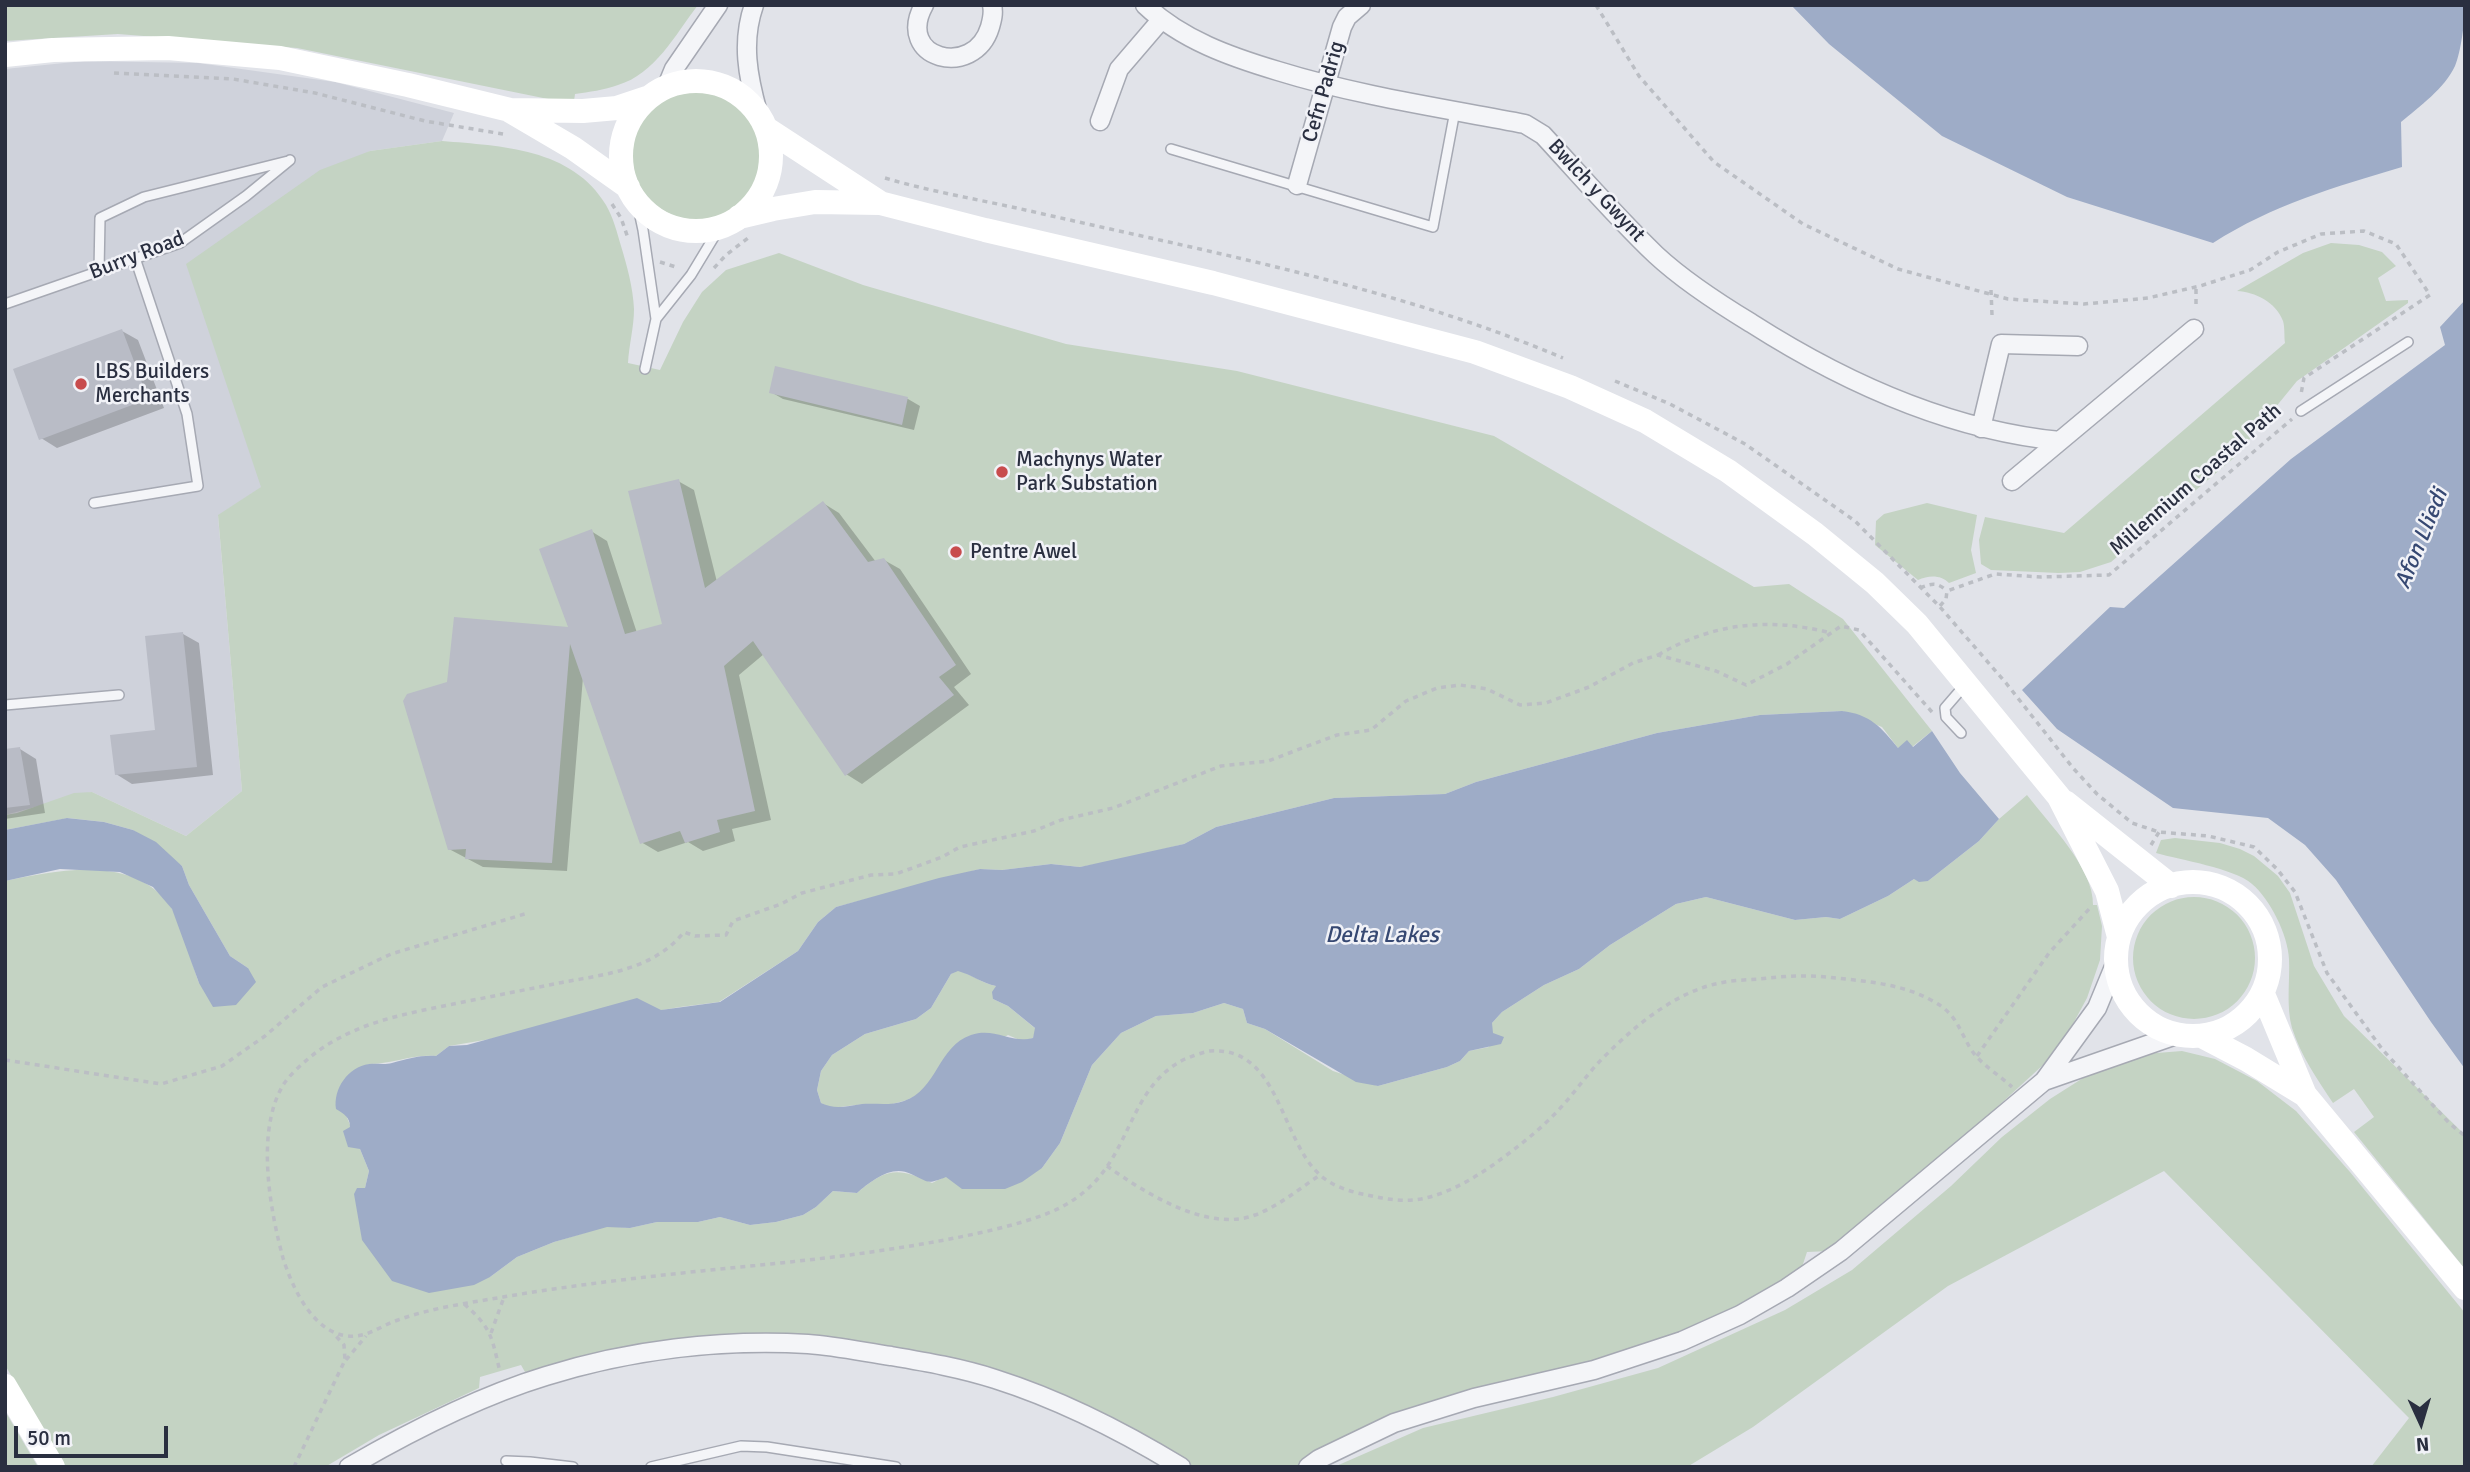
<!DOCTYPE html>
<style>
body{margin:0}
#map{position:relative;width:2470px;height:1472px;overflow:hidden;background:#e1e3e9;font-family:Signika,sans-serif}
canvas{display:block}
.frame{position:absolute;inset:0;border:7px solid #2a2f40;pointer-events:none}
.north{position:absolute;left:2386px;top:1388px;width:70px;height:70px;-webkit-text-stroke:5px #f1f2f7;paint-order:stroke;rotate:176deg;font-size:19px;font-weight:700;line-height:28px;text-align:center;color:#2a2f40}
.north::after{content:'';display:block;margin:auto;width:24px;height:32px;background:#2a2f40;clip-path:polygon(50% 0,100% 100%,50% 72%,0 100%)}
.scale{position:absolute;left:14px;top:1426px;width:154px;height:32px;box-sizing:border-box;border:4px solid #2a2f40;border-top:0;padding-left:9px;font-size:21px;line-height:24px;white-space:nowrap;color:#2a2f40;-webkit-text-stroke:5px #f1f2f7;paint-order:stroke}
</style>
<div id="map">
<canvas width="2470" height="1472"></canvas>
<div class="frame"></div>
<div class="north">N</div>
<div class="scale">50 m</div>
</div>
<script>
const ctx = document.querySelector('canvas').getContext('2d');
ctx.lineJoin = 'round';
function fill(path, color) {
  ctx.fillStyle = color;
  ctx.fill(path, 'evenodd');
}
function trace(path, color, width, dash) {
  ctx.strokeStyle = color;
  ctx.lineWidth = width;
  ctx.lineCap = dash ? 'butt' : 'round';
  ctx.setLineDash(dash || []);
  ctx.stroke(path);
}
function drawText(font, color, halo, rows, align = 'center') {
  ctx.font = font + ' Signika,sans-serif';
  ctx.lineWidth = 5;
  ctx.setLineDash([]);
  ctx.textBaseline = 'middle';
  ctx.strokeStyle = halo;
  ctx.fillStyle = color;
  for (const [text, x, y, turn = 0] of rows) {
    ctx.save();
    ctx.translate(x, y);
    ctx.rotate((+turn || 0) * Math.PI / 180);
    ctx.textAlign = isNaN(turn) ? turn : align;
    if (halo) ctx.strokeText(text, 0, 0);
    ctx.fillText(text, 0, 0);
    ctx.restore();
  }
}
const built = new Path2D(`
 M 84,61 L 198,63 L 335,82 L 454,113 L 442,141 L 370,151 L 187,264 L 262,487 L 218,516 L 242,791 L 186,836 L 92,792 L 5,815 L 5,69 Z`);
const green = new Path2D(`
 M 5,5 L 698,5 C 675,35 655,74 618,85 C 604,90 589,92 575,94 L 574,101 L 553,100 L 297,48 L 118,34 L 5,41 Z
 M632 155a65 65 0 1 1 130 0a65 65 0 1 1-130 0Z
 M 442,141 C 501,146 572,148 606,205 C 613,217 617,232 621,246 C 627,266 633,287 634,309 C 634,327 629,345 628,363 L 660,370 L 683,322 L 702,292 L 726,270 L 779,253 L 863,285 L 1066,344 L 1237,371 L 1494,436 L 1754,587 L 1789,584 L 1843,619 L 1932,731 L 1912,747 L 1898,748 L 1882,727 L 1842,711 L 1760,715 L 1657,733 L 1476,782 L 1445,794 L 1334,798 L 1216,827 L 1184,844 L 1119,860 L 1080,867 L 1051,864 L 1002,870 L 980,869 L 836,907 L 818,922 L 798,951 L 719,1002 L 680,1007 L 449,1046 L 436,1056 C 413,1054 392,1064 368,1064 L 346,1115 L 369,1171 L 365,1188 L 490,1277 L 517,1257 L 554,1242 L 607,1226 L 630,1228 L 657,1222 L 698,1222 L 720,1217 L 750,1225 L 776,1222 L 803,1215 L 816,1207 L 833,1191 L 857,1193 C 886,1168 898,1167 932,1183 L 946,1176 L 1042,1168 L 1060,1143 L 1092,1065 L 1121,1033 L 1156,1016 L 1193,1013 L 1224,1003 L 1243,1009 L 1247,1023 L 1265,1029 L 1333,1071 L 1378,1086 L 1447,1067 L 1460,1061 L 1469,1051 L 1489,1047 L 1492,1023 L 1502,1012 L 1544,985 L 1579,969 L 1610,945 L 1676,904 L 1706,897 L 1795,920 L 1826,917 L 1840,919 L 1888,896 L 1914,879 L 1928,881 L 1979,841 L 1999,819 L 2027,795 C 2049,824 2094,868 2093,905 L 2097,905 L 2102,926 L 2100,960 L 2087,998 L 2068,1033 L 2043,1065 L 1923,1175 L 1830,1251 L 1807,1252 L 1801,1270 L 1739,1307 L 1683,1333 L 1571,1370 L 1423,1405 L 1334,1443 L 1296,1467 L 1194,1467 L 1148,1437 L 1032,1385 L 740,1336 L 642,1344 L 525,1372 L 521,1365 L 480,1377 L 479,1388 L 379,1435 L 325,1467 L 64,1467 L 5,1365 L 5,881 C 59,870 134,854 171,907 C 181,923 192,964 199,983 L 248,968 L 230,956 L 189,885 L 182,866 L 133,830 L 104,822 L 68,818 L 5,830 L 5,815 L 17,813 L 74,793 L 92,792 L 186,836 L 242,791 L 218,515 L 261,487 L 186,264 L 320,170 L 370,151 Z
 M 2331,243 L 2359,245 L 2382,252 L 2396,266 L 2378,278 L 2386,301 L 2408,300 L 2408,303 L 2297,381 L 2235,457 L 2111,562 L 2080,572 L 2059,573 L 1991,570 L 1981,564 L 1979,540 L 1985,517 L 2064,533 L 2285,343 C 2284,337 2285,327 2283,321 C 2276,302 2255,292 2237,291 L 2303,253 Z
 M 1927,503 L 1977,515 L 1971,550 L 1976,573 L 1949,583 C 1941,575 1929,575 1918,580 L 1875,545 L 1876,521 L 1884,514 Z
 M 2175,838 L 2220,843 L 2240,849 L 2254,856 L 2278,876 L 2290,893 L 2314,966 L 2344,1016 L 2465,1135 L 2465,1269 L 2354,1132 L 2374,1117 L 2354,1089 L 2333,1103 C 2317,1079 2301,1056 2292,1028 C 2286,1006 2290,982 2289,959 C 2288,935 2270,899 2252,884 C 2234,868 2180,860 2156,853 L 2161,840 Z
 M2133 958a61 61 0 1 1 122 0a61 61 0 1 1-122 0Z
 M 958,970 C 972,975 982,983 996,986 L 993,999 L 1008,1006 L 1036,1029 L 1033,1038 L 1022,1041 L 1008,1035 L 933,1078 L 919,1094 L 907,1100 L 889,1105 L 865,1104 L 831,1108 L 821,1103 L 817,1090 L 821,1071 L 832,1055 L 865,1034 L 916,1019 L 931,1008 L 951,974 Z
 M 2182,1051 L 2215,1059 L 2257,1081 L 2296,1111 L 2350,1172 L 2465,1313 L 2465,1467 L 2371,1467 L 2409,1418 L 2164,1171 L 1948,1286 L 1753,1427 L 1687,1467 L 1334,1467 L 1423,1428 L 1553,1397 L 1658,1368 L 1785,1310 L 1852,1270 L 1951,1186 L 2002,1137 L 2050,1099 L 2102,1066 L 2144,1054 Z
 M 5,1411 L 38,1467 L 5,1467 Z`);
const water = new Path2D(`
 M 1791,5 L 2465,5 C 2465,20 2461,52 2455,66 C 2445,88 2419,107 2401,122 L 2402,167 C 2335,187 2272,205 2213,243 L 2067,197 L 1942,136 L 1829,44 Z
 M 2465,300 L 2465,1069 L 2431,1022 L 2336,880 L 2305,845 L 2268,818 L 2173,808 L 2057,729 L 2022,690 L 2110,607 L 2124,608 L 2291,459 L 2445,345 L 2440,327 Z
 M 1842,711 C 1870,714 1882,728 1898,748 L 1907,740 L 1913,747 L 1932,731 L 1960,773 L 1999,819 L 1979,841 L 1928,881 L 1919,882 L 1914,879 L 1888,896 L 1840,919 L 1826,917 L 1795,920 L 1706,897 L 1676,904 L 1610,945 L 1579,969 L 1544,985 L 1502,1012 L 1492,1023 L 1493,1033 L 1504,1037 L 1501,1044 L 1469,1051 L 1460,1061 L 1447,1067 L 1378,1086 L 1356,1082 L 1265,1029 L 1247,1023 L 1243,1009 L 1224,1003 L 1193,1013 L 1156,1016 L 1121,1033 L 1092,1065 L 1060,1143 L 1042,1168 L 1022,1182 L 1005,1189 L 962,1189 L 946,1177 C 926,1185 929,1182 911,1174 C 892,1164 871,1181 857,1193 L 833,1191 L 816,1207 L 803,1215 L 776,1222 L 750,1225 L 720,1217 L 698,1222 L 657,1222 L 630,1228 L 607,1227 L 554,1242 L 517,1257 L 490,1277 L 474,1285 L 429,1293 L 392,1281 L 362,1240 L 354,1194 L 357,1188 L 365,1188 L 369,1171 L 360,1149 L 348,1147 L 343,1131 L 350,1127 C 350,1117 344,1114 336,1109 C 333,1089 348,1067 369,1064 C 377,1063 384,1065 392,1063 C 408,1059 420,1055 436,1056 L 449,1046 L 467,1045 L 637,998 L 661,1010 L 720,1002 L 798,951 L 818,922 L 836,907 L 939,878 L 980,869 L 1002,870 L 1051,864 L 1080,867 L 1184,844 L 1216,827 L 1334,798 L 1445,794 L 1476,782 L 1657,733 L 1760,715 ZM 958,971 C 972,975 982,983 996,986 L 992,992 L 993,999 L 1008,1006 L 1035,1028 L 1033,1038 C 1011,1044 995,1027 971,1035 C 938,1046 937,1090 904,1101 C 890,1106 877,1103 862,1104 C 847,1106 835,1110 821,1103 L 817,1090 L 821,1071 L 832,1055 L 865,1034 L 916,1019 L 931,1008 L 951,974 Z
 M 67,818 L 104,822 L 133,830 L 156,842 L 182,866 L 189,885 L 230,956 L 248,968 L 256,982 L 236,1005 L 213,1007 L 199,983 L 172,909 L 153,887 L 120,872 L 60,869 L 5,881 L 5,830 Z`);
const shadow = new Path2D(`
 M 122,331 L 138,340 L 164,408 L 57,448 L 41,438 Z
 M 776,368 L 908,399 L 920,406 L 914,430 L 783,399 L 771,392 Z
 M 678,481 L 694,490 L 717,582 L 823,503 L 839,513 L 876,562 L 884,560 L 900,569 L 971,674 L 954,687 L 969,705 L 862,784 L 846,774 L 764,654 L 739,675 L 771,820 L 732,829 L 735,841 L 703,851 L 688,842 L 658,852 L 641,842 L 583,677 L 567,871 L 483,867 L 449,849 L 448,683 L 570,629 L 591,531 L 607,541 L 637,633 L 664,625 Z
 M 183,634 L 199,643 L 213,775 L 132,784 L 116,774 L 157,731 Z
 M 20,749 L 36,759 L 45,813 L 5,819 L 5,750 Z`);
const building = new Path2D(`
 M 122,329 L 148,399 L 39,440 L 13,369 Z
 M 775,366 L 908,397 L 902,425 L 769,393 Z
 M 679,479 L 705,588 L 823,501 L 868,562 L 884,558 L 956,665 L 939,677 L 954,695 L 845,776 L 753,641 L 724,666 L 755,811 L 717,820 L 720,832 L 685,843 L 680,831 L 640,844 L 570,644 L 552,863 L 465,859 L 466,849 L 448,850 L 403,701 L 407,694 L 447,682 L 454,617 L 568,627 L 539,549 L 592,529 L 625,634 L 662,624 L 628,491 Z
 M 183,632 L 197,767 L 115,775 L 110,735 L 155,730 L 145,636 Z
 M 20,747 L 30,805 L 5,808 L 5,749 Z`);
const path = new Path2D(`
 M 1596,5 L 1639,76 L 1714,162 L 1803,224 L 1898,269 L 2008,299 L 2084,304 L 2148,298 L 2200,286 L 2250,270 L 2278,252 L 2321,234 L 2364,231 L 2396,244 L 2430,295 L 2304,378 L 2301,394
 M 114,73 L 233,79 L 315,93 L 425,121 L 503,134
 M 885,178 C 932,192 982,200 1030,211 C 1209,252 1393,286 1563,358
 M 612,204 L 621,218 L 628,238
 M 660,262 L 679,268
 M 714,268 L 726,255 L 748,238
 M 1991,290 L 1992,315
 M 2196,304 L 2196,288
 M 1615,381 L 1670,404 L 1745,444 L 1855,521 L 1940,607 L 2006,683 L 2073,768 L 2097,794 L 2132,823 L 2159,832 L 2208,836 L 2254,847 L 2277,869 L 2295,892 L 2327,973 L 2382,1049 L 2449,1123 L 2465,1136
 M 1920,588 C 1932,583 1937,582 1947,591
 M 1940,606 L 1946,599 L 1947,591 L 1995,574 L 2041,577 L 2109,575 L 2292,419
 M 1658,655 C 1713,623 1769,617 1831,633
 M 1932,712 L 1859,630 L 1841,626 L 1787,664 L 1746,685 L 1716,671 L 1658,655 L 1633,663 L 1589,687 L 1546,703 L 1520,705 L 1487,689 L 1460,685 L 1437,688 L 1406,701 L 1371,730 L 1337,735 L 1268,761 L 1221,766 L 1113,808 L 1061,820 L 1034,831 L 960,847 L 942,857 L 896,874 L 871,875 L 802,893 L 781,904 L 733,921 L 726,935 L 695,936 L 684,932 C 654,969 608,974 564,982 C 529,989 494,996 458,1003 C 405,1014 353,1022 309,1058 C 300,1066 288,1076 282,1087 C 256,1133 270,1210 283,1258 C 292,1287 313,1333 348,1336 C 367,1338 380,1326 398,1320 C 431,1308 468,1303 503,1297 C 591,1282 680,1273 769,1264 C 832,1258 893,1250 955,1238 C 985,1232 1017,1225 1046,1214 C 1067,1206 1086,1193 1100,1176 C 1132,1137 1136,1083 1185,1059 C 1190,1057 1206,1051 1210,1051 C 1279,1046 1280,1138 1319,1174 C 1331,1186 1351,1192 1367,1195 C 1385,1199 1403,1202 1421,1199 C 1447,1194 1471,1180 1493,1165 C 1518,1147 1544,1127 1564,1104 C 1579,1087 1591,1069 1608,1053 C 1638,1023 1678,991 1720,983 C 1733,980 1747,980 1760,979 C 1783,976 1804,975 1827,977 C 1862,981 1900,983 1931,1000 C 1958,1014 1958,1029 1972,1051 C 1982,1065 1999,1075 2012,1087
 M 2151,845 L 2159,832
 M 1977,1056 L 2049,953 L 2090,908
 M 5,1060 L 161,1084 L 222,1066 L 265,1036 L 322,987 L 391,954 L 528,913
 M 1107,1166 C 1145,1193 1208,1233 1255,1215 C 1279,1206 1299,1189 1320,1175
 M 464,1304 C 492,1328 492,1338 500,1372
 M 491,1333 L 504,1297
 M 346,1360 L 366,1336
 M 294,1467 L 345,1360 L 344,1345 L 335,1335`);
const service = new Path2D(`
 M 1171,149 L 1433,227 L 1455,111
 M 637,202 L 643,230 L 656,319 L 645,369
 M 99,271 L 100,218 L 144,197 L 288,161
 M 5,304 L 180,243 L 246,196 L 290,160
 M 656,319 L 691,275 L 720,227
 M 2301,411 L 2408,342
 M 94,503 L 198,486 L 187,414 L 135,258
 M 5,705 L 119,695
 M 1961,733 L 1946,717 L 1945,708 L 1964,686
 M 506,1461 L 530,1462 L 530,1465
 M 530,1462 L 573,1467
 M 651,1467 L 741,1446 L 767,1447 L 896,1467`);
const minor = new Path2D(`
 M 754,5 C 741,42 748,77 758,113
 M 924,5 C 894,59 974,80 990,27 C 992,20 994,13 992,5
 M 1145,5 C 1182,40 1231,57 1278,71 C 1359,96 1442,108 1525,124 L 1543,135 C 1580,175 1616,217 1656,255 C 1684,281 1718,303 1751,323 C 1845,383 1948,430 2060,441
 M 667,86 L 674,69 L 718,5
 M 1100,121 L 1119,69 L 1161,20
 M 1297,185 L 1342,27 L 1347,17 L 1361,5
 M 1981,428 L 2001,344 L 2078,346
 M 2012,481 L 2194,329
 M 2044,1081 L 2176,1035
 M 349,1467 C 411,1431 477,1397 546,1376 C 629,1350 720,1339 808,1344 C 836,1346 864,1352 891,1356 C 926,1362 961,1368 995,1379 C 1061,1400 1122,1431 1181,1467
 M 1308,1467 L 1319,1459 L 1394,1423 L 1474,1398 L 1594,1370 L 1682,1341 L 1740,1315 L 1787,1288 L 1841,1251 L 2044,1081 L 2097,1008 L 2116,962`);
const secondary = new Path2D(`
 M 5,55 L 53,50 L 168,48 L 280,58 L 408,85 L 510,110 L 583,111 L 617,108 L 647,98
 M621 156a75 75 0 1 1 150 0a75 75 0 1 1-150 0Z
 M 510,111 L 573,148 L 628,187
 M 767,129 L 879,202
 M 739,217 L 773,209 L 815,202 L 880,203 L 985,230 L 1213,283 L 1475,352 L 1570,387 L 1645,421 L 1728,471 L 1815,534 L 1875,583 L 1917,624 L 2059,797 L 2107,891 L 2119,937
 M 2065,802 L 2171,886
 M2116 959a77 77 0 1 1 154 0a77 77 0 1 1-154 0Z
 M 2263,994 L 2305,1095 L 2465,1288
 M 2202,1036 L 2246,1059 L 2305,1095
 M 5,1386 L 53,1467`);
const markers = [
 [81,384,7,"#c84c4d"],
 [1002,472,7,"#c84c4d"],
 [956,552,7,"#c84c4d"]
];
const streetNames = [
 ["Cefn Padrig",1324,92,-74],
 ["Bwlch y Gwynt",1596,191,47],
 ["Burry Road",137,256,-21],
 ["Millennium Coastal Path",2196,480,-41]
];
const poiNames = [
 ["LBS Builders",95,372],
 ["Merchants",95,396],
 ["Machynys Water",1016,460],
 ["Park Substation",1016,484],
 ["Pentre Awel",970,552]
];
const waterNames = [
 ["Afon Lliedi",2422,539,-68],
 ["Delta Lakes",1382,936]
];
fill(built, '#cfd2db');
fill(green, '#c4d3c3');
fill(water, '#9eacc7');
fill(shadow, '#0003');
fill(building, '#b9bcc6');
trace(service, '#a6a9b3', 12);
trace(minor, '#a6a9b3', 21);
trace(path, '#bbbec4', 3.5, [5, 5]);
trace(service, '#f4f5f8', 9);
trace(minor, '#f4f5f8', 18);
trace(secondary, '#fff', 24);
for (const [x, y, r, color] of markers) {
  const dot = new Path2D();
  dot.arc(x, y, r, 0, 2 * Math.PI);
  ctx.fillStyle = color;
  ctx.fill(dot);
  trace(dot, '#f1f2f7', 2.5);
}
drawText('21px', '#2a2f40', '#f1f2f7', streetNames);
drawText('21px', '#2a2f40', '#f1f2f7', poiNames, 'left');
drawText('italic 23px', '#364872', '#f1f2f7', waterNames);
</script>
